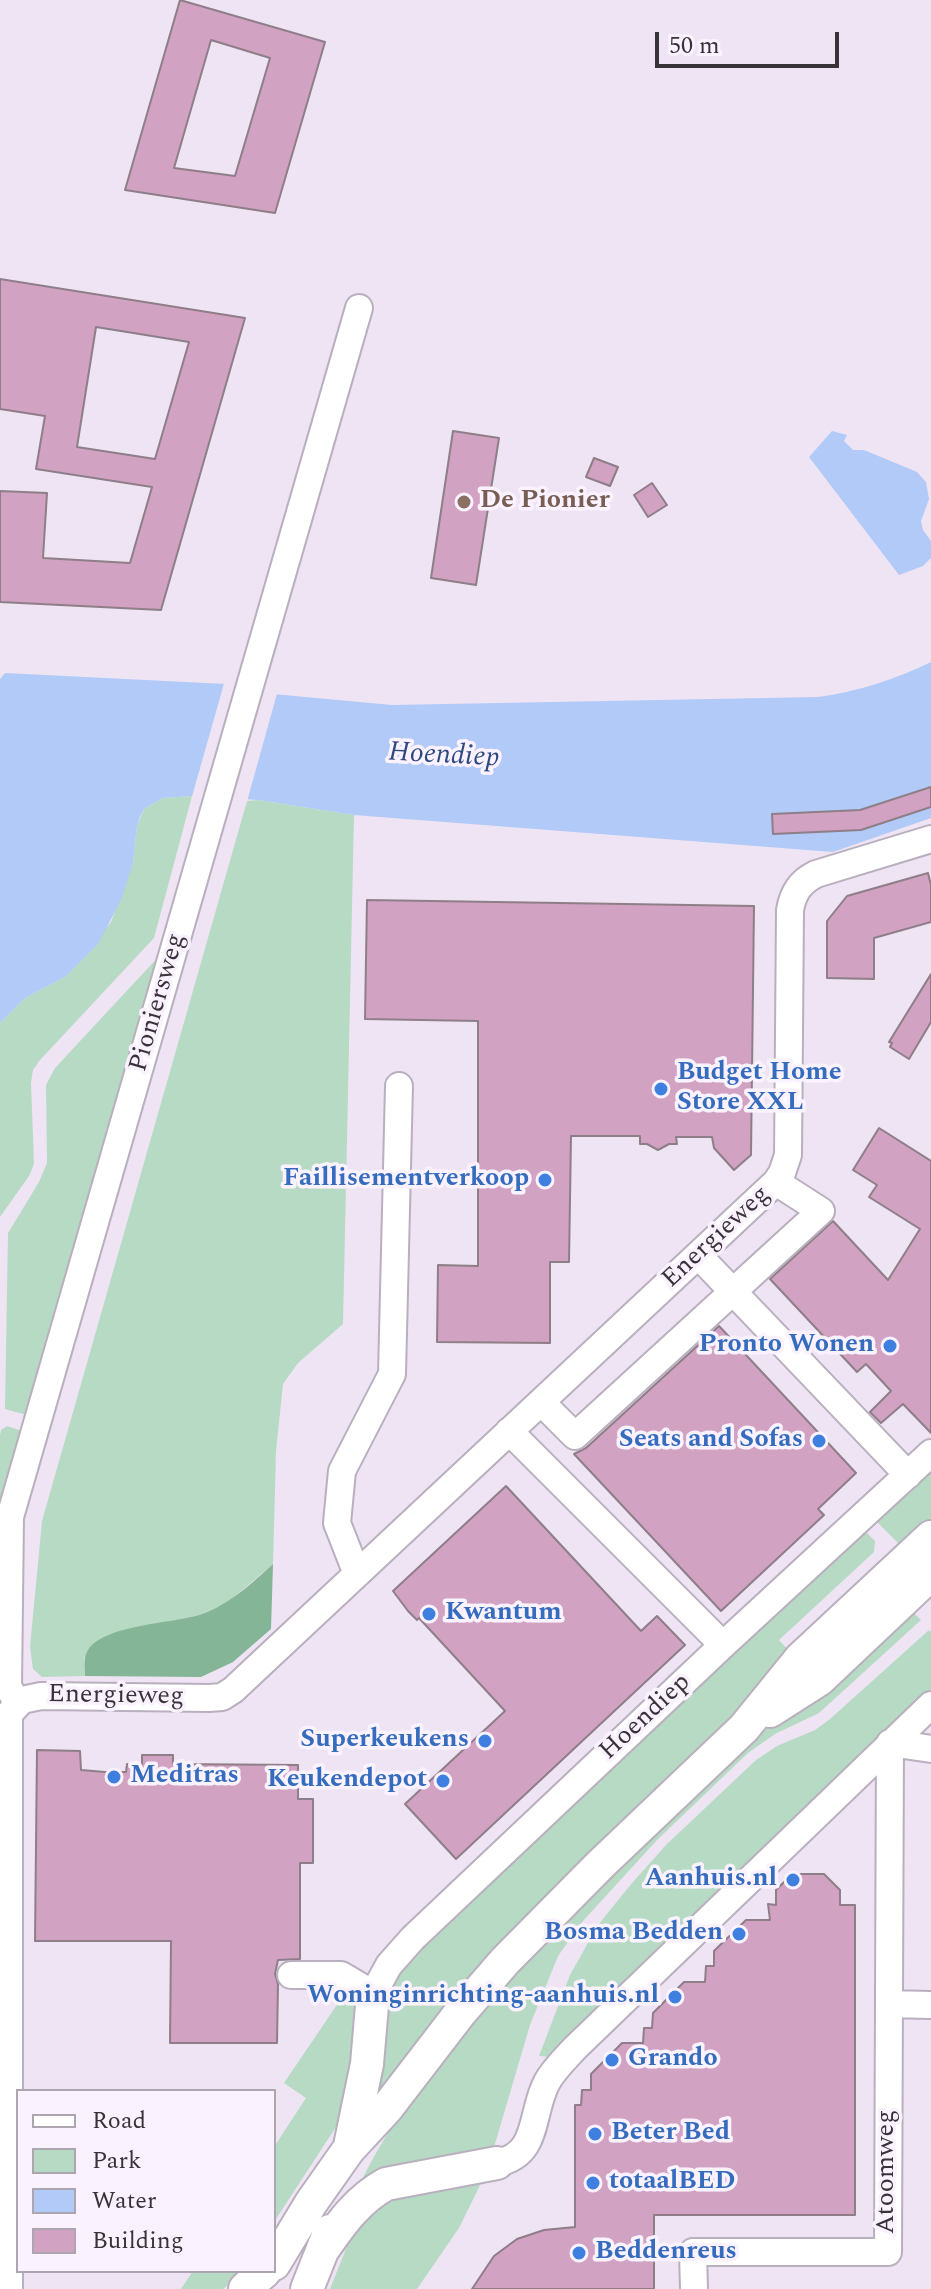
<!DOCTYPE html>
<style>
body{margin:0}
#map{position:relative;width:931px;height:2289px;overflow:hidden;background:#efe4f4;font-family:Spectral,serif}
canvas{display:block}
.legend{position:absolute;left:16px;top:2089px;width:260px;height:184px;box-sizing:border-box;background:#fbf2ff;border:2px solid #ada6b0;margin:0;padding:10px 14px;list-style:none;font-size:24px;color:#383339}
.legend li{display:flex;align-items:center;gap:16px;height:40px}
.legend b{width:40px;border:2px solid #ada6b0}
.scale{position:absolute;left:655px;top:32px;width:184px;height:36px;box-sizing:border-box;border:4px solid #383339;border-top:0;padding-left:10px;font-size:24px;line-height:28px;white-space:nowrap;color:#383339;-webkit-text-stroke:6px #fbf2ff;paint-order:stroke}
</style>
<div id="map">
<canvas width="931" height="2289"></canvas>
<ul class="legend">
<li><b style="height:10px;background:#fff"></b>Road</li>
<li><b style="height:22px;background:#b6dac3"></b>Park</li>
<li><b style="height:22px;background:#b2caf7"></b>Water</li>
<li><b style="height:22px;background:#d1a2c1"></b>Building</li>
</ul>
<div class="scale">50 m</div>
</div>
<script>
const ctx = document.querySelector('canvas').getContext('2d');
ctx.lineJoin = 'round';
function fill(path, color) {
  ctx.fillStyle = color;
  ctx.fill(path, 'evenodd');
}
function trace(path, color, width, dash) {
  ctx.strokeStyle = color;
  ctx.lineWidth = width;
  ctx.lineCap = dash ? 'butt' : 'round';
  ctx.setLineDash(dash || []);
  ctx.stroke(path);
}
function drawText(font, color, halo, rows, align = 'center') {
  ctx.font = font + ' Spectral,serif';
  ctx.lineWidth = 7;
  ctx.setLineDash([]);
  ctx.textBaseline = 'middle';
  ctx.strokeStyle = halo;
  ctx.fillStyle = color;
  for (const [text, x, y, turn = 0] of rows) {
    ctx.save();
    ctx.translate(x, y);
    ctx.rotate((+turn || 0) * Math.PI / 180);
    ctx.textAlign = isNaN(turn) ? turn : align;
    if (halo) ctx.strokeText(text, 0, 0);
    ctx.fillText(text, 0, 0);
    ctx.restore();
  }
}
const green = new Path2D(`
 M 192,796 L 154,938 L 40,1060 L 33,1070 L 31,1083 L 34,1164 L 29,1176 L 0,1217 L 0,1023 L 25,998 L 65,977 L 111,922 L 133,863 L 137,826 L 144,809 L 163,798 Z
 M 258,800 L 354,815 L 343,1324 L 298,1363 L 283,1384 L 276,1451 L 273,1564 L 226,1604 L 199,1615 L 106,1636 L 84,1658 L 85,1676 L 42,1677 L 33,1669 L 30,1647 L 42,1521 L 247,801 Z
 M 162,953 L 30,1416 L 5,1409 L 8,1233 L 39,1182 L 47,1163 L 46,1085 L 55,1068 Z
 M 7,1426 L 25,1432 L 0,1511 L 0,1435 L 1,1430 Z
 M 931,1462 L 931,1528 L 906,1551 L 872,1517 Z
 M 862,1528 L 875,1541 L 874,1552 L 779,1640 L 788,1650 L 753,1700 L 371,2105 L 374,2033 L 394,1968 Z
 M 908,1607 L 921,1620 L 819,1713 L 775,1734 L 748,1753 L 657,1840 L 583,1921 L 558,1956 L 530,2025 L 492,2154 L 357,2190 C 405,2088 485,2002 564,1923 C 628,1859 691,1793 761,1734 C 779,1718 800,1705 818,1690 C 849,1664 878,1635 908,1607 Z
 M 929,1630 L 931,1632 L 931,1697 L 552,2057 L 539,2056 L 570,1975 L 598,1925 L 632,1883 L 667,1844 L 756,1760 L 777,1746 L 815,1730 L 830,1719 Z
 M 347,1990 L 362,1999 L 347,2110 L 274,2222 L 274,2147 L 306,2098 L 284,2083 Z
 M 486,2173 L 459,2228 L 417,2289 L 330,2289 L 351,2236 L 387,2196 Z
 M 193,2271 L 245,2271 L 223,2289 L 181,2289 Z`);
const forest = new Path2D(`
 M 273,1564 L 271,1629 L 233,1662 L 201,1677 L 85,1676 C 85,1668 83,1659 87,1652 C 101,1624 174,1624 202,1614 C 230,1604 251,1584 273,1564 Z`);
const water = new Path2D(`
 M 832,431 L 847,435 L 844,441 L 853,450 L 864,450 L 917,472 L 926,482 L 929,499 L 921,521 L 923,530 L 931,541 L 931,558 L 923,566 L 899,575 L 809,457 Z
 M 931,662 L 931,818 L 833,852 L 354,815 L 258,800 L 192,796 L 163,798 L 144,809 L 140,817 L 137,826 L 133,863 L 121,900 L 98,944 L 65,977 L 25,998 L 0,1023 L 0,679 L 5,673 L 226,684 L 230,690 L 392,705 L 818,697 C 857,692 896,679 931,662 Z`);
const pier = new Path2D(`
 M 225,680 L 232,686 L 278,690 L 246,805 L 191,800 Z`);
const building = new Path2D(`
 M 180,0 L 325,42 L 275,213 L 125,190 ZM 211,40 L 270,58 L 235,176 L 174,168 Z
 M 0,279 L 245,318 L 161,610 L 0,602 L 0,491 L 47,493 L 43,558 L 130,563 L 152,487 L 36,469 L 45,416 L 0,409 ZM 96,327 L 189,342 L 155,459 L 77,447 Z
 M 453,431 L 499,438 L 476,585 L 431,578 Z
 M 594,458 L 618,467 L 610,486 L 586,477 Z
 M 652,483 L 667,505 L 648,517 L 634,495 Z
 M 931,787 L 931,807 L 861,830 L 773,834 L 772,814 L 860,810 Z
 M 928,873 L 931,885 L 931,922 L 874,938 L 874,979 L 827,978 L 827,921 L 847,896 Z
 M 367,900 L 754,906 L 751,1155 L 734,1170 L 714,1148 L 712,1137 L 676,1137 L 677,1144 L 669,1144 L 658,1150 L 647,1144 L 640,1144 L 640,1136 L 571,1136 L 569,1262 L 550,1262 L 550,1343 L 437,1342 L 438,1265 L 478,1266 L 478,1021 L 365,1019 Z
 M 931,974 L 931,1022 L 909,1059 L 890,1047 L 892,1043 L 889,1042 Z
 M 879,1128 L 931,1161 L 931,1433 L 903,1404 L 881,1423 L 870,1412 L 891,1391 L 866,1364 L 857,1372 L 770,1279 L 833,1221 L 888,1280 L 920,1229 L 869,1197 L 877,1185 L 853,1170 Z
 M 719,1326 L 856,1473 L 818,1509 L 824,1515 L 721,1611 L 574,1454 L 586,1448 Z
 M 506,1486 L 641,1631 L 657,1616 L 685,1645 L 456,1859 L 405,1804 L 505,1711 L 419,1618 L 417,1620 L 408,1611 L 393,1591 Z
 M 37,1750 L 80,1751 L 81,1770 L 105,1772 L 126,1772 L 127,1764 L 142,1764 L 142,1755 L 173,1755 L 173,1764 L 298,1765 L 298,1799 L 313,1799 L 313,1863 L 300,1863 L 300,1959 L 278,1960 L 275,1974 L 278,1984 L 277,2043 L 170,2043 L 171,1941 L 35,1941 Z
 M 792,1874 L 824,1874 L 840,1890 L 840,1905 L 855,1905 L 855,2215 L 654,2215 L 654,2289 L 472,2289 L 494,2256 L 517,2239 L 544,2230 L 575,2227 L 575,2105 L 581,2105 L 582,2090 L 591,2090 L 591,2074 L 622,2043 L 643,2043 L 644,2028 L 652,2028 L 653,2013 L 684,1982 L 705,1982 L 706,1966 L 714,1966 L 714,1951 L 746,1920 L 770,1920 L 768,1904 L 776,1905 L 776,1890 Z`);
const minor = new Path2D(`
 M 698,1255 L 908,1475
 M 541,1402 L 575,1436 L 821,1211 L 776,1182
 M 509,1431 L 723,1645
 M 357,1574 L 337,1523 L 342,1471 L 392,1374 L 399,1086
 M 17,1703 L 8,1686 L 10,1517 L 359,308
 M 890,1743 L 931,1749
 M 291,1975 L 341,1975 L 373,1994 L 389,1965 L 413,1938 L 723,1645 L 931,1453
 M 889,2004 L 931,2005
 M 497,2163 C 540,2155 530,2113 547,2082 C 554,2069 565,2059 575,2048 L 931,1705
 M 9,2289 L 9,1714 L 22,1700 L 41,1696 L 209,1698 L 222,1697 L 233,1690 L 776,1182 L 782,1173 L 788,1155 L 790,910 C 793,893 800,882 816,874 L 931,839
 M 694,2289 L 693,2252 L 888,2252 L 890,1743`);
const major = new Path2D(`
 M 770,1711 L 820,1679 L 931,1574
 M 350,2146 L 367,2064 L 373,1994
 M 322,2251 C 340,2225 357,2200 386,2184 L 497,2163
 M 274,2264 L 311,2203 L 349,2149 L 387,2108 L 460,2013 L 505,1961 L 601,1864 L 744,1728 L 800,1659 L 931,1537
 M 245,2289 L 265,2271
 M 307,2289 L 330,2231`);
const markers = [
 [464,502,8,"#8d6e63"],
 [661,1089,8,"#3f7fe0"],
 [545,1180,8,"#3f7fe0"],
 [890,1346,8,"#3f7fe0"],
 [819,1441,8,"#3f7fe0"],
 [429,1614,8,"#3f7fe0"],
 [485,1741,8,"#3f7fe0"],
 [114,1777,8,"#3f7fe0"],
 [443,1781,8,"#3f7fe0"],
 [793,1880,8,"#3f7fe0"],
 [739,1934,8,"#3f7fe0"],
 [675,1997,8,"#3f7fe0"],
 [612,2060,8,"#3f7fe0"],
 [595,2134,8,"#3f7fe0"],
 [593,2183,8,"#3f7fe0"],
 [579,2253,8,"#3f7fe0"]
];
const educationNames = [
 ["De Pionier",480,502]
];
const streetNames = [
 ["Pioniersweg",159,1003,-74],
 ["Energieweg",717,1238,-43],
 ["Energieweg",116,1697,1],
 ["Hoendiep",646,1718,-43],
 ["Atoomweg",888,2172,-90]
];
const shopNames = [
 ["Budget Home",677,1074,"left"],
 ["Store XXL",677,1104,"left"],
 ["Faillisementverkoop",529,1180],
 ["Pronto Wonen",874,1346],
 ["Seats and Sofas",803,1441],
 ["Kwantum",445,1614,"left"],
 ["Superkeukens",469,1741],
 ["Meditras",130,1777,"left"],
 ["Keukendepot",427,1781],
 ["Aanhuis.nl",777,1880],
 ["Bosma Bedden",723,1934],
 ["Woninginrichting-aanhuis.nl",659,1997],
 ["Grando",628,2060,"left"],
 ["Beter Bed",611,2134,"left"],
 ["totaalBED",609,2183,"left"],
 ["Beddenreus",595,2253,"left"]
];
const waterNames = [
 ["Hoendiep",444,757,3]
];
fill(green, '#b6dac3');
fill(forest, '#84b596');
fill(water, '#b2caf7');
fill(pier, '#efe4f4');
fill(building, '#d1a2c1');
trace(building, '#8e7e88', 2);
trace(minor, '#baafbe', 30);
trace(major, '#baafbe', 36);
trace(minor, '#fff', 26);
trace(major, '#fff', 32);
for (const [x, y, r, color] of markers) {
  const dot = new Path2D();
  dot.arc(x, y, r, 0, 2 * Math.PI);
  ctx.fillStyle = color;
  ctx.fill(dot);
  trace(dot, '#fbf2ff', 3);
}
drawText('bold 26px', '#785e54', '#fbf2ff', educationNames, 'left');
drawText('26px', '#383339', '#fbf2ff', streetNames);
drawText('bold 26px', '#366cbe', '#fbf2ff', shopNames, 'right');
drawText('italic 28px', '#2f4a81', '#fbf2ff', waterNames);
</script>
